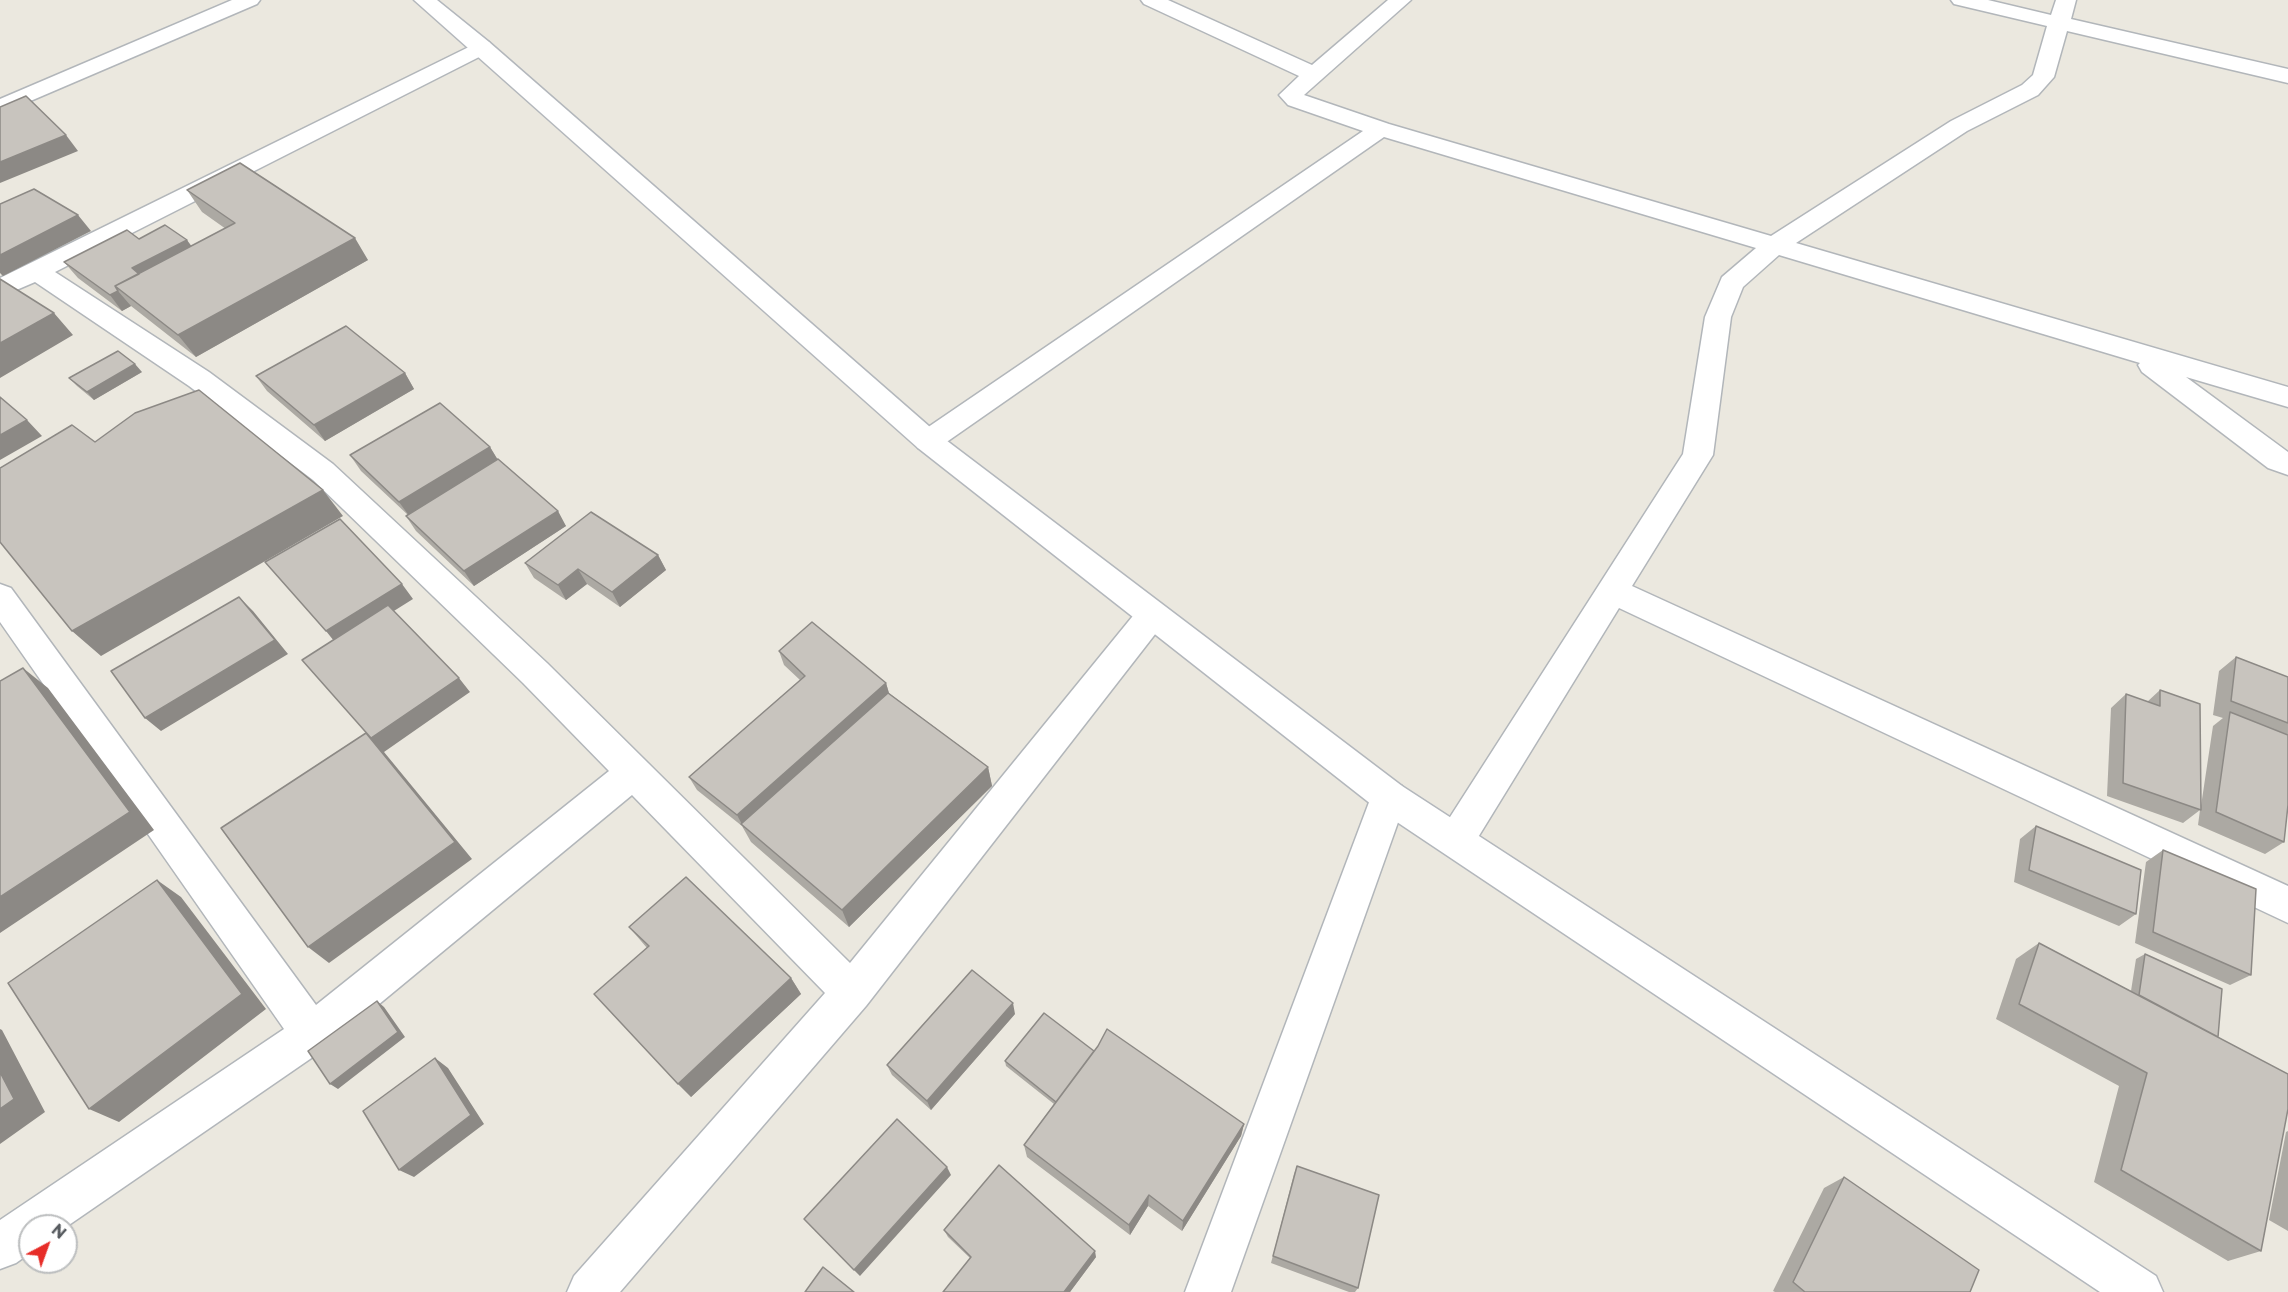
<!DOCTYPE html>
<style>
body{margin:0}
#map{position:relative;width:2288px;height:1292px;overflow:hidden;background:#ebe8df;font-family:Montserrat,sans-serif}
canvas{display:block}
.north{position:absolute;left:18px;top:1214px;width:60px;height:60px;box-sizing:border-box;background:#fff;border:2px solid #bcbebf;border-radius:50%;rotate:41deg;font-size:16px;font-weight:700;line-height:24px;text-align:center;color:#585c60}
.north::after{content:'';display:block;margin:auto;width:21px;height:27px;background:#e72d28;clip-path:polygon(50% 0,100% 100%,50% 72%,0 100%)}
</style>
<div id="map">
<canvas width="2288" height="1292"></canvas>
<div class="north">N</div>
</div>
<script>
const ctx = document.querySelector('canvas').getContext('2d');
ctx.lineJoin = 'round';
function trace(path, color, width, dash) {
  ctx.strokeStyle = color;
  ctx.lineWidth = width;
  ctx.lineCap = dash ? 'butt' : 'round';
  ctx.setLineDash(dash || []);
  ctx.stroke(path);
}
function fill(path, color) {
  ctx.fillStyle = color;
  ctx.fill(path, 'evenodd');
}
const street = new Path2D(`
 M 232,0 L 260,0 L 257,4 L 0,114 L 0,99 Z
 M 1141,0 L 1168,0 L 1312,65 L 1388,0 L 1411,0 L 1304,95 L 1389,124 L 1771,236 L 1951,121 L 2022,85 L 2033,75 L 2047,26 L 1954,4 L 1951,0 L 1988,0 L 2051,15 L 2056,0 L 2076,0 L 2071,19 L 2288,69 L 2288,83 L 2067,31 L 2054,77 L 2038,95 L 1967,131 L 1796,243 L 2288,387 L 2288,407 L 2186,377 L 2288,452 L 2288,475 L 2268,468 L 2142,372 L 2138,365 L 2140,363 L 1779,255 L 1743,287 L 1731,317 L 1713,455 L 1632,586 L 2288,886 L 2288,923 L 1619,608 L 1469,852 L 1456,856 L 1443,852 L 1438,840 L 1443,828 L 1683,454 L 1705,317 L 1722,277 L 1756,248 L 1384,137 L 938,448 L 928,451 L 918,448 L 913,441 L 918,434 L 1363,131 L 1288,105 L 1279,95 L 1299,76 L 1144,4 Z
 M 481,41 L 489,42 L 492,47 L 489,52 L 55,272 L 209,372 L 333,464 L 547,663 L 850,963 L 1141,606 L 1152,602 L 1163,606 L 1168,615 L 1163,624 L 866,1006 L 620,1292 L 567,1292 L 574,1276 L 825,993 L 632,795 L 326,1048 L 66,1227 L 30,1226 L 30,1253 L 16,1263 L 0,1269 L 0,1220 L 284,1029 L 0,622 L 0,584 L 11,588 L 316,1005 L 609,771 L 523,683 L 313,480 L 189,386 L 35,282 L 0,297 L 0,278 Z
 M 1389,781 L 1402,786 L 1407,797 L 1231,1292 L 1185,1292 L 1371,797 L 1376,786 Z`);
const secondary = new Path2D(`
 M 414,0 L 437,0 L 489,42 L 938,434 L 1402,786 L 2156,1276 L 2163,1292 L 2100,1292 L 1376,808 L 918,448 Z`);
const wall = new Path2D(`
 M 187,190 L 368,260 L 196,357 L 131,306 L 122,311 L 78,278 L 64,262 L 192,246 L 226,229 L 202,212 Z
 M 142,372 L 94,400 L 77,386 L 69,378 Z
 M 405,373 L 414,389 L 325,441 L 267,391 L 256,376 Z
 M 490,447 L 498,460 L 566,526 L 474,586 L 416,531 L 406,516 L 408,515 L 361,471 L 350,455 Z
 M 658,555 L 666,570 L 620,607 L 587,584 L 566,600 L 534,578 L 525,563 Z
 M 779,651 L 886,683 L 889,693 L 988,767 L 992,786 L 849,927 L 751,842 L 742,826 L 697,790 L 689,777 L 800,680 L 784,665 Z
 M 2236,657 L 2288,677 L 2288,805 L 2284,842 L 2265,854 L 2198,825 L 2200,810 L 2183,823 L 2107,796 L 2111,708 L 2126,694 L 2147,702 L 2160,690 L 2201,806 L 2213,726 L 2223,718 L 2213,715 L 2219,671 Z
 M 2036,826 L 2136,914 L 2119,926 L 2014,882 L 2020,839 Z
 M 2163,850 L 2251,975 L 2230,985 L 2135,943 L 2146,862 Z
 M 629,927 L 791,978 L 801,994 L 691,1097 L 647,948 Z
 M 2039,943 L 2131,991 L 2136,959 L 2145,954 L 2218,1037 L 2261,1251 L 2228,1261 L 2094,1182 L 2119,1086 L 1996,1019 L 2016,959 Z
 M 1015,1014 L 931,1110 L 892,1075 L 887,1065 Z
 M 1094,1051 L 1244,1124 L 1241,1136 L 1182,1231 L 1148,1206 L 1130,1235 L 1027,1157 L 1024,1145 L 1054,1104 L 1006,1066 L 1005,1061 Z
 M 2288,1131 L 2288,1231 L 2269,1220 L 2286,1132 Z
 M 1297,1166 L 1358,1288 L 1355,1292 L 1349,1292 L 1271,1263 L 1294,1174 Z
 M 1844,1177 L 1970,1292 L 1775,1292 L 1773,1291 L 1824,1188 Z
 M 944,1230 L 1096,1257 L 1070,1292 L 943,1292 L 970,1258 L 948,1237 Z`);
const shadedWall = new Path2D(`
 M 66,135 L 78,151 L 0,183 L 0,162 Z
 M 78,215 L 91,231 L 3,276 L 0,273 L 0,255 Z
 M 355,238 L 368,260 L 196,357 L 178,335 Z
 M 187,240 L 198,255 L 140,279 L 132,268 Z
 M 118,291 L 131,306 L 122,311 L 110,295 Z
 M 54,313 L 73,335 L 0,378 L 0,343 Z
 M 135,364 L 142,372 L 94,400 L 87,392 Z
 M 405,373 L 414,389 L 325,441 L 314,425 Z
 M 27,420 L 42,436 L 0,460 L 0,435 Z
 M 490,447 L 499,462 L 410,517 L 399,502 Z
 M 323,490 L 343,516 L 101,656 L 72,631 Z
 M 558,511 L 566,526 L 474,586 L 464,571 Z
 M 658,555 L 666,570 L 620,607 L 612,592 Z
 M 578,569 L 587,584 L 566,600 L 558,585 Z
 M 402,584 L 413,599 L 338,646 L 326,631 Z
 M 239,597 L 253,611 L 288,654 L 161,731 L 145,718 Z
 M 23,668 L 48,688 L 154,830 L 0,933 L 0,897 Z
 M 459,678 L 470,692 L 384,752 L 472,859 L 329,963 L 308,947 L 366,733 Z
 M 886,683 L 890,697 L 744,828 L 737,815 Z
 M 988,767 L 992,786 L 849,927 L 842,910 Z
 M 157,880 L 181,897 L 266,1009 L 119,1122 L 89,1109 Z
 M 791,978 L 801,994 L 691,1097 L 678,1084 Z
 M 377,1001 L 384,1007 L 405,1037 L 338,1089 L 330,1084 Z
 M 1013,1003 L 1015,1014 L 931,1110 L 927,1101 Z
 M 0,1029 L 2,1030 L 45,1112 L 0,1144 Z
 M 435,1058 L 448,1068 L 484,1124 L 414,1177 L 399,1170 Z
 M 1244,1124 L 1241,1136 L 1182,1231 L 1183,1221 Z
 M 947,1167 L 951,1175 L 860,1276 L 854,1270 Z
 M 1149,1195 L 1148,1206 L 1130,1235 L 1129,1225 Z
 M 1095,1251 L 1096,1257 L 1070,1292 L 1064,1292 Z`);
const building = new Path2D(`
 M 26,96 L 66,135 L 0,162 L 0,107 Z
 M 240,163 L 355,238 L 178,335 L 115,286 L 235,223 L 187,190 Z
 M 34,189 L 78,215 L 0,255 L 0,204 Z
 M 165,225 L 187,240 L 132,268 L 139,274 L 115,286 L 118,291 L 110,295 L 64,262 L 127,230 L 139,239 Z
 M 0,279 L 54,313 L 0,343 Z
 M 346,326 L 405,373 L 314,425 L 256,376 Z
 M 118,351 L 135,364 L 87,392 L 69,378 Z
 M 199,390 L 323,490 L 72,631 L 0,542 L 0,468 L 72,425 L 95,442 L 135,413 Z
 M 0,397 L 27,420 L 0,435 Z
 M 440,403 L 490,447 L 399,502 L 350,455 Z
 M 498,459 L 558,511 L 464,571 L 406,516 Z
 M 591,512 L 658,555 L 612,592 L 578,569 L 558,585 L 525,563 Z
 M 340,519 L 402,584 L 326,631 L 265,562 Z
 M 239,597 L 275,640 L 145,718 L 111,671 Z
 M 388,605 L 459,678 L 371,738 L 302,660 Z
 M 812,622 L 886,683 L 737,815 L 689,777 L 805,676 L 779,651 Z
 M 2236,657 L 2288,677 L 2288,723 L 2231,701 Z
 M 23,668 L 130,812 L 0,897 L 0,681 Z
 M 2160,690 L 2200,704 L 2201,810 L 2123,783 L 2126,694 L 2160,706 Z
 M 888,693 L 988,767 L 842,910 L 741,824 Z
 M 2230,712 L 2288,735 L 2288,805 L 2284,842 L 2216,812 Z
 M 366,733 L 455,842 L 308,947 L 221,828 Z
 M 2036,826 L 2141,870 L 2136,914 L 2029,870 Z
 M 2163,850 L 2256,889 L 2251,975 L 2153,932 Z
 M 686,877 L 791,978 L 678,1084 L 594,994 L 649,946 L 629,927 Z
 M 157,880 L 242,994 L 89,1109 L 8,983 Z
 M 2039,943 L 2288,1074 L 2288,1109 L 2261,1251 L 2121,1170 L 2147,1073 L 2019,1004 Z
 M 2145,954 L 2222,989 L 2218,1037 L 2139,995 Z
 M 972,970 L 1013,1003 L 927,1101 L 887,1065 Z
 M 377,1001 L 398,1032 L 330,1084 L 308,1051 Z
 M 1044,1013 L 1094,1051 L 1056,1102 L 1005,1061 Z
 M 1107,1029 L 1244,1124 L 1183,1221 L 1149,1195 L 1129,1225 L 1024,1145 L 1098,1046 Z
 M 435,1058 L 471,1115 L 399,1170 L 363,1111 Z
 M 0,1072 L 14,1099 L 0,1109 Z
 M 897,1119 L 947,1167 L 854,1270 L 804,1219 Z
 M 999,1165 L 1095,1251 L 1064,1292 L 943,1292 L 971,1257 L 944,1230 Z
 M 1297,1166 L 1379,1195 L 1358,1288 L 1273,1256 Z
 M 1844,1177 L 1979,1270 L 1970,1292 L 1805,1292 L 1793,1282 Z
 M 823,1267 L 854,1292 L 805,1292 Z`);
trace(street, '#b2b6ba', 3);
trace(secondary, '#b3b7bc', 3);
fill(street, '#fff');
fill(secondary, '#fff');
fill(wall, '#aca9a3');
fill(shadedWall, '#8c8985');
fill(building, '#c8c4be');
trace(building, '#8c8985', 1.5);
</script>
